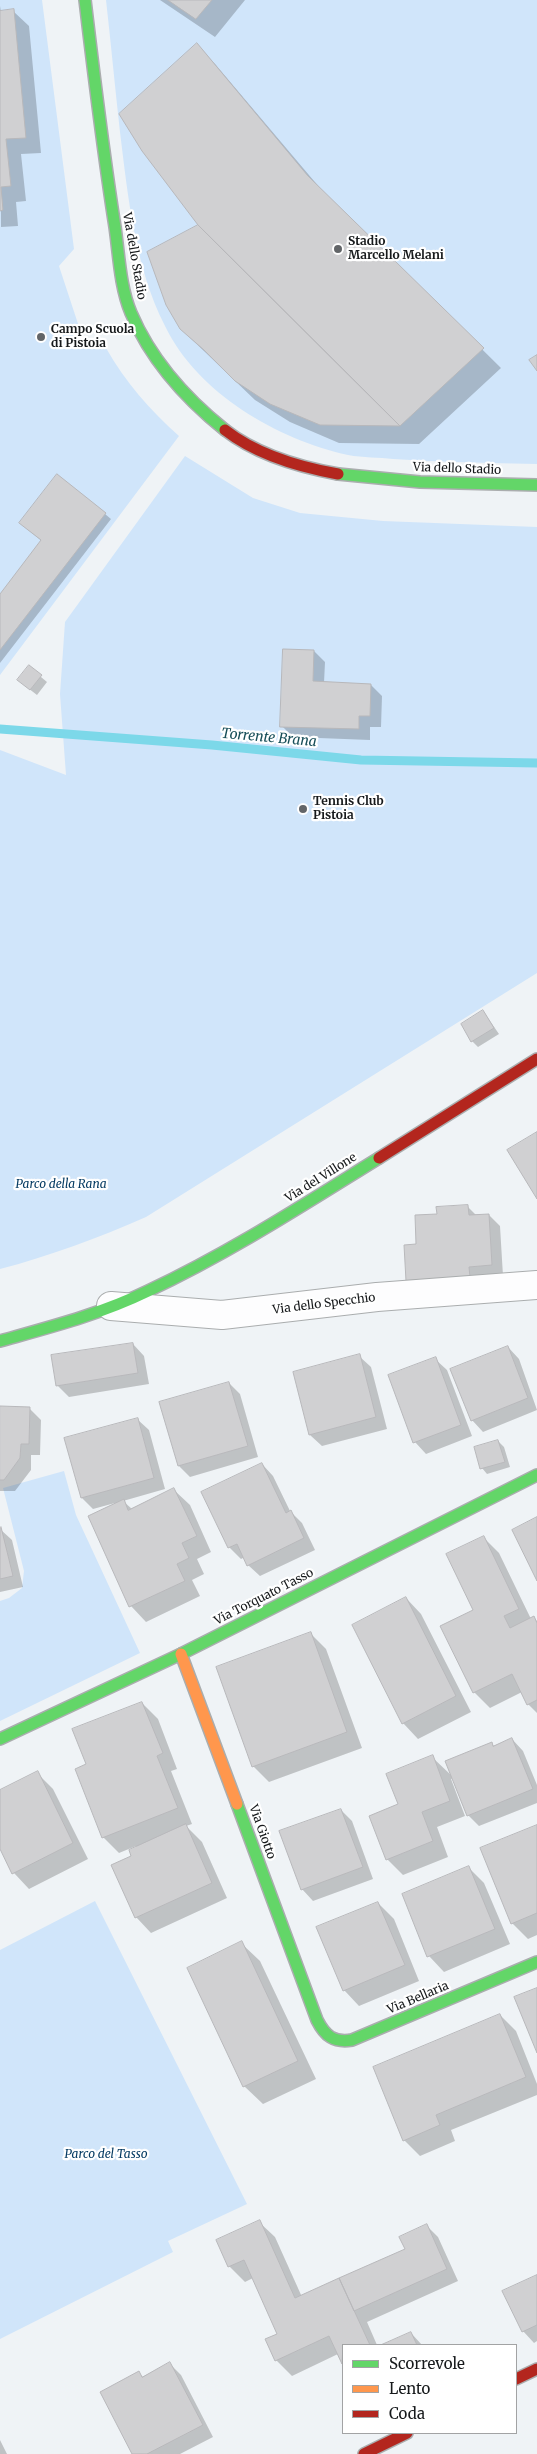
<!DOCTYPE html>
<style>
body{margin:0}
#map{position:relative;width:537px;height:2454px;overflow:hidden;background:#eff3f6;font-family:Merriweather,serif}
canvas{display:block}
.legend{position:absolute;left:342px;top:2344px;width:175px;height:90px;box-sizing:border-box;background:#fff;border:1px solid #a2a3a4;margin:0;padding:6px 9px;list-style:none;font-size:15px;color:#16191b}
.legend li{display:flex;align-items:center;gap:10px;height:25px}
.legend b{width:25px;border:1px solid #a2a3a4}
</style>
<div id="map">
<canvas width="537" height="2454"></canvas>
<ul class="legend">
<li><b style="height:6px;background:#63d668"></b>Scorrevole</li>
<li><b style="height:6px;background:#ff974d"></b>Lento</li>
<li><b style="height:6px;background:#b3261e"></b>Coda</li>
</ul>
</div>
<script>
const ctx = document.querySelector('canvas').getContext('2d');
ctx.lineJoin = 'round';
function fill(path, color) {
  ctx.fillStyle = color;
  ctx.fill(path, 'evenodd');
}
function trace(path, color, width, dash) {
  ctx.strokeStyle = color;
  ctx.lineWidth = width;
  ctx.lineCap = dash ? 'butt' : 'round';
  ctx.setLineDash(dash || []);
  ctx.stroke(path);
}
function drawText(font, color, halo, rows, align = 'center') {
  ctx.font = font + ' Merriweather,serif';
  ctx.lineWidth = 4.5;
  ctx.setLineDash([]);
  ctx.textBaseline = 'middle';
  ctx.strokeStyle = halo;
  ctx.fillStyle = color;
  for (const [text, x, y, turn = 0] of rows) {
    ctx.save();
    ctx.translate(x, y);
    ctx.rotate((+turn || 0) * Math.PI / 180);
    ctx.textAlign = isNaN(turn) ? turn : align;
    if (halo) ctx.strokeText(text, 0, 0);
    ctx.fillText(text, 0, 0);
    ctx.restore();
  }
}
const green = new Path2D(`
 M 0,0 L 42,0 L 74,249 L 59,266 L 84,342 L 106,348 C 126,383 149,409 179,436 L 0,675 Z
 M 106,0 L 537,0 L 537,464 C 489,463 441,462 393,459 C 379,457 363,458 348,455 C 277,439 198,394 165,326 C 135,267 128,197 120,132 C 115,88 111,44 106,0 Z
 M 185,456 L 253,498 L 300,513 L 383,521 L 537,527 L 537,973 L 146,1217 C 98,1238 50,1256 0,1269 L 0,750 L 66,775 L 60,694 L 65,622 Z
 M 64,1471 L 76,1515 L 140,1653 L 0,1721 L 0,1601 L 9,1598 L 22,1588 L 24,1571 L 3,1488 Z
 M 95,1901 L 247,2204 L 168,2241 L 173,2252 L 0,2339 L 0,1950 Z`);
const shadow = new Path2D(`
 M 160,0 L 245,0 L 215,37 Z
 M 0,6 L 1,12 L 13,11 L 29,26 L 41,153 L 21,154 L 26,201 L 16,202 L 18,226 L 1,227 Z
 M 197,45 L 215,64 L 325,194 L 501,368 L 419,444 L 339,443 L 290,422 L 255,400 L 181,329 L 200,226 Z
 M 105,514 L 111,519 L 0,663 L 0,596 L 42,541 L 20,523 Z
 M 314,651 L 325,662 L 324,683 L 371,685 L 382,696 L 381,727 L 370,727 L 370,740 L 293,737 L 282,726 Z
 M 29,667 L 47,682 L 37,695 L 24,685 Z
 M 483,1011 L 499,1034 L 478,1047 L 472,1041 Z
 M 468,1207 L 477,1216 L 489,1215 L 500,1226 L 503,1276 L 419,1292 L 408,1280 L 418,1245 L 438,1215 Z
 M 133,1344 L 144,1356 L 149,1384 L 69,1397 L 57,1385 Z
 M 508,1347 L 519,1359 L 537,1410 L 483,1432 L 472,1420 Z
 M 359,1356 L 371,1367 L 387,1429 L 322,1446 L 310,1435 L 294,1373 Z
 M 435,1359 L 447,1370 L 472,1436 L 426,1454 L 415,1442 L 389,1376 Z
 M 229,1383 L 240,1394 L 258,1457 L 190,1477 L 179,1466 Z
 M 0,1407 L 29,1408 L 41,1420 L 40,1455 L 31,1455 L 31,1470 L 15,1491 L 0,1491 Z
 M 137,1419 L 149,1430 L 165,1489 L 123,1501 L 132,1509 L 174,1490 L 190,1505 L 211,1552 L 197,1559 L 204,1574 L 192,1580 L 200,1596 L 146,1622 L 131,1606 L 115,1503 L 93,1509 L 82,1498 L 65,1439 Z
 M 498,1441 L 504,1447 L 510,1467 L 487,1474 L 482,1468 Z
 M 262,1464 L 273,1476 L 290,1511 L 302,1523 L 315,1550 L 260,1576 L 248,1565 L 245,1557 L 241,1559 L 229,1547 Z
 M 0,1529 L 12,1540 L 23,1587 L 0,1592 Z
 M 483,1537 L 499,1553 L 531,1619 L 533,1618 L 537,1621 L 537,1713 L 528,1704 L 522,1692 L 490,1708 L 474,1692 L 475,1611 Z
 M 406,1598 L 421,1614 L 471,1712 L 418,1739 L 403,1723 Z
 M 310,1633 L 326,1649 L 362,1748 L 269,1782 L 253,1766 Z
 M 142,1703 L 158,1719 L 177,1769 L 171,1771 L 192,1824 L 186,1826 L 202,1842 L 227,1898 L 151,1933 L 136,1917 L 133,1856 L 137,1848 L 136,1846 L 119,1853 L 103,1837 L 87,1765 Z
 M 512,1739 L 523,1751 L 537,1785 L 537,1803 L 479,1826 L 468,1815 L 453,1778 L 451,1779 L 465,1816 L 437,1827 L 448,1857 L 403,1875 L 387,1859 L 400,1805 L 432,1757 L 452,1776 L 491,1743 L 495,1747 Z
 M 37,1773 L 53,1789 L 88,1859 L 29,1889 L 14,1873 L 0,1846 L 0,1792 Z
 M 341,1810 L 352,1821 L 373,1879 L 313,1901 L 302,1889 Z
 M 537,1826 L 537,1935 L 528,1939 L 512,1923 Z
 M 468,1867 L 484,1883 L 510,1944 L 444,1972 L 429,1956 Z
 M 378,1903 L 394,1919 L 419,1981 L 359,2006 L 344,1990 Z
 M 241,1943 L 260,1961 L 316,2079 L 263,2104 L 244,2086 Z
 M 500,2015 L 516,2031 L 537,2084 L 537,2095 L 451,2130 L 455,2141 L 420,2156 L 404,2140 Z
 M 259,2222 L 275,2237 L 302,2297 L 406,2249 L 427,2226 L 438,2237 L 458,2281 L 367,2322 L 377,2345 L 343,2345 L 343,2364 L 338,2354 L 292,2376 L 276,2360 L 279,2335 L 253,2278 L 245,2282 L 229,2266 Z
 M 537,2277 L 537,2341 L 534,2343 L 523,2331 Z
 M 411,2333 L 422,2345 L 385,2345 Z
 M 170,2364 L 181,2375 L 213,2437 L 180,2454 L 134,2454 L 139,2373 L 144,2378 Z
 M 0,2440 L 7,2454 L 0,2454 Z`);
const stream = new Path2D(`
 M 0,729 L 212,745 L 361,760 L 537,763`);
const building = new Path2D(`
 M 168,0 L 212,0 L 196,19 Z
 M 14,9 L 26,138 L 6,139 L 11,186 L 1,187 L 3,210 L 0,211 L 0,11 Z
 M 197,43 L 308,176 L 484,348 L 400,426 L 198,225 L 142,151 L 119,114 Z
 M 198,225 L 400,426 L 320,425 L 270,404 L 235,381 L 204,350 L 180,329 L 166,305 L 147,252 Z
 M 537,355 L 537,371 L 529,360 Z
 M 57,474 L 106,513 L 0,650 L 0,594 L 41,540 L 19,523 Z
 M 283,649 L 314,650 L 313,681 L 371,684 L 370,716 L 359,716 L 359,729 L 280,727 Z
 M 29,665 L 42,675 L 30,690 L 17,680 Z
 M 483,1010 L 494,1028 L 471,1042 L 461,1024 Z
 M 537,1132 L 537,1199 L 507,1150 Z
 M 468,1205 L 469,1215 L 489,1214 L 492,1265 L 469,1267 L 470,1277 L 406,1281 L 404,1245 L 416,1244 L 415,1215 L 437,1214 L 436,1207 Z
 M 133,1343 L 138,1373 L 56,1386 L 51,1355 Z
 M 508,1346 L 528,1398 L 471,1421 L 450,1369 Z
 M 360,1354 L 376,1417 L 309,1435 L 293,1372 Z
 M 436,1357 L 461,1425 L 413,1443 L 388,1375 Z
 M 229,1382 L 248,1446 L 178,1466 L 159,1402 Z
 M 0,1406 L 30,1407 L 29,1444 L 21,1444 L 20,1458 L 4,1480 L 0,1480 Z
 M 138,1418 L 154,1478 L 81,1498 L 64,1438 Z
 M 498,1440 L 505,1462 L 480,1469 L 474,1447 Z
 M 262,1463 L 286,1513 L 291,1510 L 304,1538 L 247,1566 L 237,1544 L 228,1548 L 201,1492 Z
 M 174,1488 L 197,1536 L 182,1543 L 189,1558 L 177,1564 L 185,1581 L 129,1607 L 88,1516 L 124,1499 L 128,1510 Z
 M 537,1517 L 537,1581 L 512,1530 Z
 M 1,1527 L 13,1576 L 0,1579 L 0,1528 Z
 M 484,1536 L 519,1609 L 504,1616 L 510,1628 L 534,1616 L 537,1623 L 537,1700 L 527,1705 L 512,1674 L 473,1693 L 440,1626 L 473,1610 L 446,1554 Z
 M 406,1597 L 456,1696 L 402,1724 L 352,1625 Z
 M 311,1632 L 347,1732 L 252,1767 L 216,1667 Z
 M 142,1702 L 163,1753 L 157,1756 L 178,1808 L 102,1838 L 75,1769 L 86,1764 L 72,1729 Z
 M 512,1738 L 533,1789 L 467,1816 L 445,1761 L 492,1742 L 493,1746 Z
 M 433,1755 L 450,1801 L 422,1812 L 433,1841 L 386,1860 L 369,1816 L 398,1804 L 386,1774 Z
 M 38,1771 L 73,1843 L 12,1874 L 0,1849 L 0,1790 Z
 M 341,1809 L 363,1867 L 301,1890 L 279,1831 Z
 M 186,1824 L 212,1883 L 135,1918 L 111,1865 L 131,1856 L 129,1850 Z
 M 537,1825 L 537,1913 L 511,1924 L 480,1848 Z
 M 469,1866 L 495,1929 L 427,1957 L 402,1894 Z
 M 378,1902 L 405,1965 L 343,1991 L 316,1927 Z
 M 242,1941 L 298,2061 L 243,2087 L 187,1968 Z
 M 537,1988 L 537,2053 L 514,1997 Z
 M 500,2014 L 526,2077 L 436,2115 L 440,2125 L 403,2141 L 373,2067 Z
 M 260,2220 L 295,2298 L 339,2278 L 370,2345 L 343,2345 L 342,2364 L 329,2336 L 275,2361 L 265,2339 L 277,2334 L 244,2260 L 228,2267 L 216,2240 Z
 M 427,2224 L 447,2269 L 354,2311 L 339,2278 L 405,2249 L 399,2237 Z
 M 537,2275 L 537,2325 L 522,2332 L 502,2291 Z
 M 411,2332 L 417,2345 L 381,2345 Z
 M 170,2362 L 203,2425 L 147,2454 L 132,2454 L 100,2392 L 139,2371 L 142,2377 Z`);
const street = new Path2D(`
 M 111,1306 L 222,1315 L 377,1297 L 537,1285`);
const fast = new Path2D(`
 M 85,0 C 94,76 103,151 115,227 C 119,255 120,287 131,313 C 151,360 185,398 225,430
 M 338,474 L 420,482 L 537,485
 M 0,1341 C 50,1327 101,1314 148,1291 C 229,1253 303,1205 379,1158
 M 0,1739 L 181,1654 L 537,1475
 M 237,1804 L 317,2020 C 325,2036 334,2043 352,2040 L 537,1962`);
const slow = new Path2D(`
 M 181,1654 L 237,1804`);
const jam = new Path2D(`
 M 225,430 C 257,455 299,467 338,474
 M 379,1158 L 537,1059
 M 516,2379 L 537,2369
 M 364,2454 L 407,2433`);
const markers = [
 [338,249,5,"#626568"],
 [41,337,5,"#626568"],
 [303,809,5,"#626568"]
];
const poiNames = [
 ["Stadio",348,242],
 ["Marcello Melani",348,256],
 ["Campo Scuola",51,330],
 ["di Pistoia",51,344],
 ["Tennis Club",313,802],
 ["Pistoia",313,816]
];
const streetNames = [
 ["Via dello Stadio",134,256,80],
 ["Via dello Stadio",457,469,2],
 ["Via del Villone",321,1178,-32],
 ["Via dello Specchio",324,1304,-7],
 ["Via Torquato Tasso",264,1597,-27],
 ["Via Giotto",262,1832,70],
 ["Via Bellaria",418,1998,-23]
];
const parkNames = [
 ["Parco della Rana",61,1185],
 ["Parco del Tasso",106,2155]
];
const waterNames = [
 ["Torrente Brana",269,738,5]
];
fill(green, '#d0e5fa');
fill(shadow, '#0003');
trace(stream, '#7cd8e9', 9);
fill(building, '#d0d0d2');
trace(building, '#b8b8bb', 1);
trace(street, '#aaadae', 30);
trace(fast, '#aaadae', 14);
trace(slow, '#aaadae', 14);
trace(jam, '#aaadae', 14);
trace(street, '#fdfdfe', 28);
trace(fast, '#63d668', 11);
trace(slow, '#ff974d', 11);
trace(jam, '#b3261e', 11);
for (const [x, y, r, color] of markers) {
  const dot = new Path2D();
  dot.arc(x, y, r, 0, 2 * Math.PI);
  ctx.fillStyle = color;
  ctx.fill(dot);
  trace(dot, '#fff', 2);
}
drawText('bold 12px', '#16191b', '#fff', poiNames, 'left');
drawText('12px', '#16191b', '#fff', streetNames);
drawText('italic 12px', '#053b63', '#fff', parkNames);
drawText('italic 14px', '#174e58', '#fff', waterNames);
</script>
